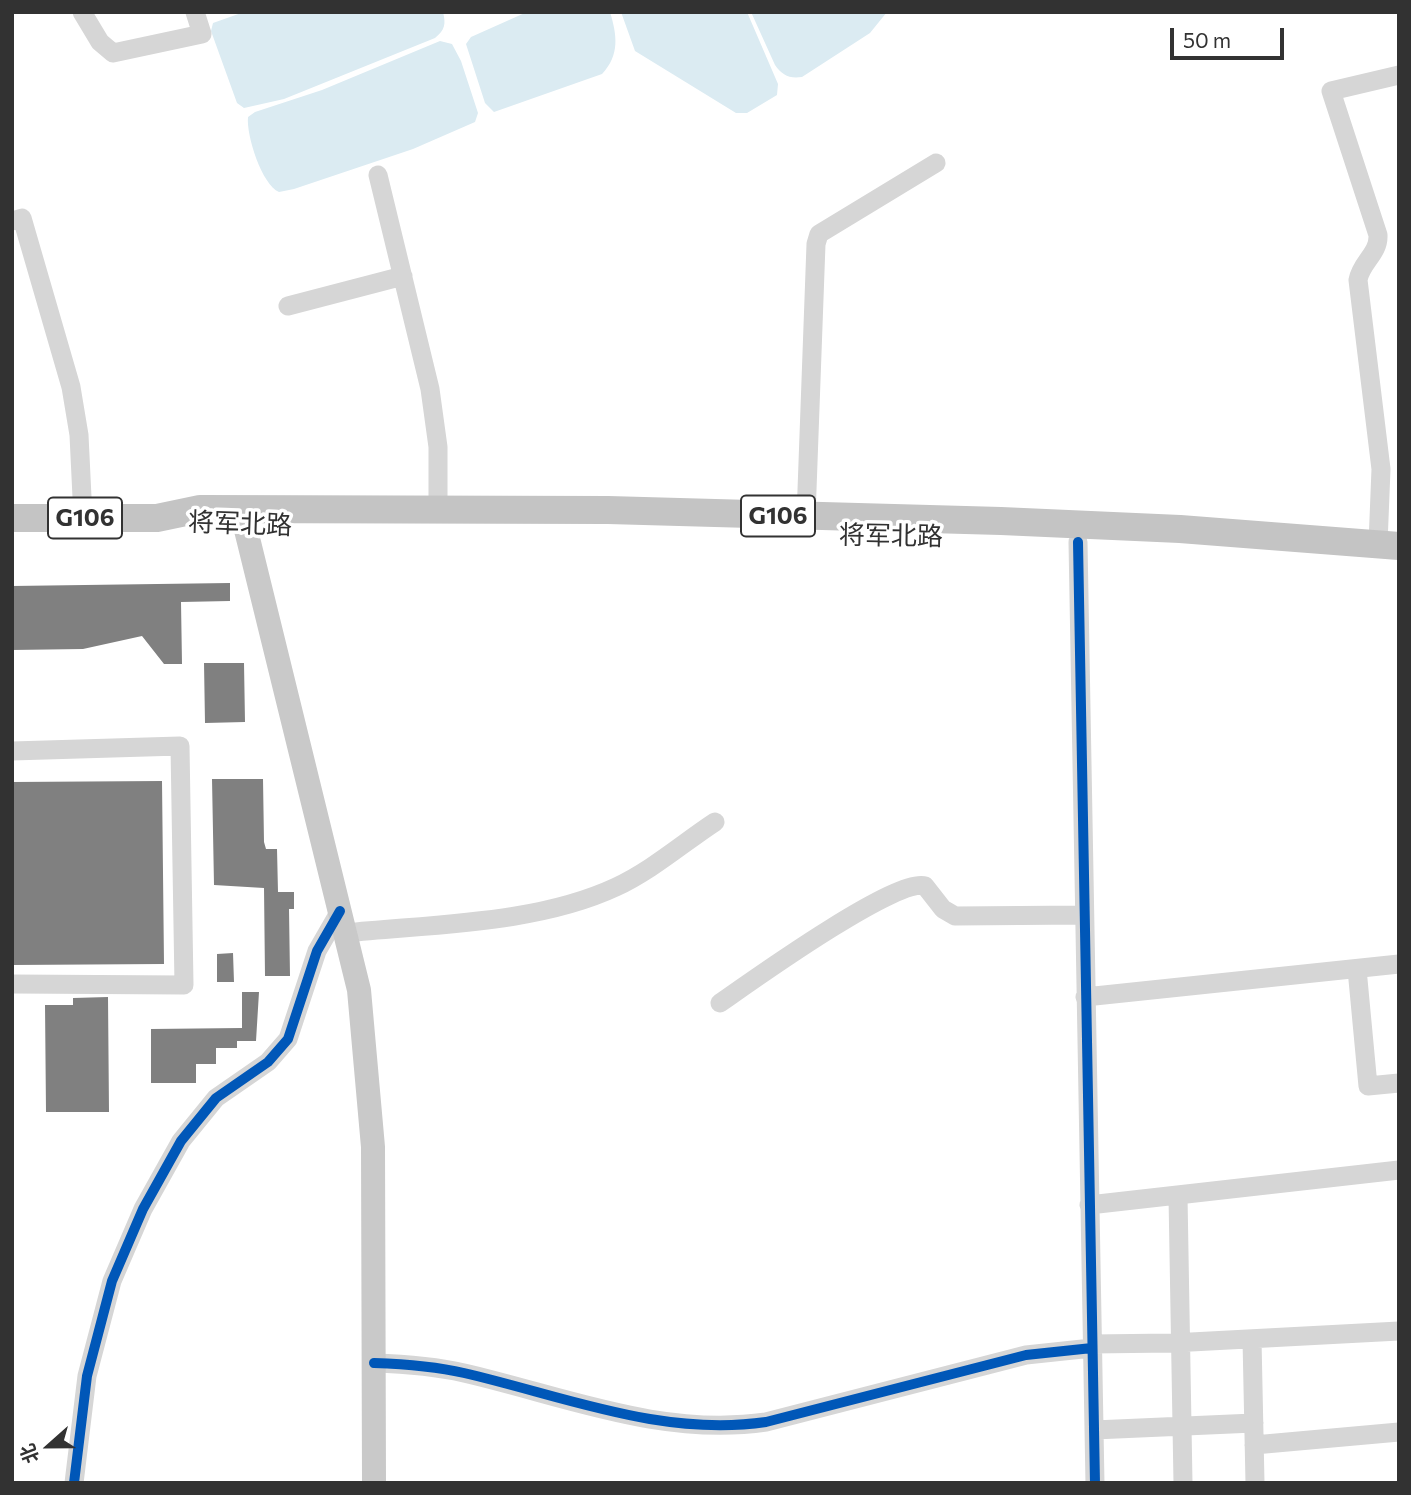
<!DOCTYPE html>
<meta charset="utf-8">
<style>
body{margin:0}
#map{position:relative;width:1411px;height:1495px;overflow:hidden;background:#fff;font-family:Commissioner,"Noto Sans SC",sans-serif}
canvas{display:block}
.frame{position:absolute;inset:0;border:14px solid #323232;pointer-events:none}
.north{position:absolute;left:14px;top:1411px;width:70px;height:70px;-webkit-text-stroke:5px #fff;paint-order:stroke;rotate:249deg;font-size:19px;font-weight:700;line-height:28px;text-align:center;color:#323232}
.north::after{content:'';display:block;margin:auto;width:24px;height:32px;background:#323232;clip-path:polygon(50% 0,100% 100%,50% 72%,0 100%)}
.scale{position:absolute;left:1170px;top:28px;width:114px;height:32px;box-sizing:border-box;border:4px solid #323232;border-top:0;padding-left:9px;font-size:21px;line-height:24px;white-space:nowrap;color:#323232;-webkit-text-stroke:5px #fff;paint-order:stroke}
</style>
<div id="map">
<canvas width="1411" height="1495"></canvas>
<div class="frame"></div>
<div class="north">北</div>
<div class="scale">50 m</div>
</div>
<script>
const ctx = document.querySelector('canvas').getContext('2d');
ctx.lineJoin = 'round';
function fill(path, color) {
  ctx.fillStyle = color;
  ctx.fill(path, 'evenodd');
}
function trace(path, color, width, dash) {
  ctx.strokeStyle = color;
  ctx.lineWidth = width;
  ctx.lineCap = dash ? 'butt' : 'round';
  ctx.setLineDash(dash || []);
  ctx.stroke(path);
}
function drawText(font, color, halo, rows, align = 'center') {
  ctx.font = font + ' Commissioner,"Noto Sans SC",sans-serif';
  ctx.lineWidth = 7;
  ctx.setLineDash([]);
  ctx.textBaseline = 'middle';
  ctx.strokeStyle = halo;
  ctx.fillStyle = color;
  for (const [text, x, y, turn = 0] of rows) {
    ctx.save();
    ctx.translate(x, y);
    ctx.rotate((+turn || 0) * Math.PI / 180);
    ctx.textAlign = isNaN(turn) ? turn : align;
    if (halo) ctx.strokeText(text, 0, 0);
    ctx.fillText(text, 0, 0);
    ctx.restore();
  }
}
const water = new Path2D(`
 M 244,12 L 443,12 C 446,24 445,30 435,38 L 284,99 L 244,108 L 237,103 L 211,31 L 213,23 Z
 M 527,12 L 610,12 C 617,35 620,55 602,74 L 494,112 L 485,103 L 466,44 L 471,37 Z
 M 621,12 L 747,12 L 778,84 L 777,95 L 747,113 L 736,113 L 635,51 Z
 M 751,12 L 887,12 L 870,33 L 802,77 C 789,79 782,75 775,65 Z
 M 440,41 L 452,44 L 461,61 L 478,113 L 475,122 L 413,149 L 294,189 L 279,192 C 262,185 246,135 248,117 L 255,112 L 322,90 Z`);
const building = new Path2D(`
 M 230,583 L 230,601 L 181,602 L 182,664 L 164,664 L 142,636 L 83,649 L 12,650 L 12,586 Z
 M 204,663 L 244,663 L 245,722 L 205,723 Z
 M 212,779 L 263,779 L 264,842 L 266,849 L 277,849 L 278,892 L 294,892 L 294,909 L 289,909 L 290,976 L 265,976 L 264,888 L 214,885 Z
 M 162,781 L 164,964 L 12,965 L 12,782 Z
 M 233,953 L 234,982 L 217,982 L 217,954 Z
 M 242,992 L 259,992 L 256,1041 L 237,1041 L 237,1048 L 216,1048 L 216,1064 L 196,1064 L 196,1083 L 151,1083 L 151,1029 L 242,1028 Z
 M 108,997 L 109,1112 L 46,1112 L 45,1005 L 73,1005 L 73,998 Z`);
const minor = new Path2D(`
 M 82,12 L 100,42 L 113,53 L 202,34 L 195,12
 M 378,175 L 430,389 L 438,447 L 438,509
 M 12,221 L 22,218 L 71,387 L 79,435 L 83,518
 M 288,306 L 403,276
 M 806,517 L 816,244 L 819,234 L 936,163
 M 1078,542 L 1095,1483
 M 1378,544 L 1381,469 L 1358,280 C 1361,262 1379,254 1378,235 L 1331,91 L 1399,75
 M 12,751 L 180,746 L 184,985 L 12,984
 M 346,933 C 432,924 537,924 616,887 C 651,871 683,843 715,822
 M 1357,969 L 1368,1086 L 1399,1083
 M 1085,997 L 1399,964
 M 720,1003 C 750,982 898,876 925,886 L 943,909 L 955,916 L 1084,915
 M 1178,1196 L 1183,1483
 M 1089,1205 L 1399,1170
 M 1252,1339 L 1255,1483
 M 1092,1344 L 1172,1343 L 1399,1331
 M 374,1363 C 404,1364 434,1366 464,1373 C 564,1396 661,1437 766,1422 L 1026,1355 L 1092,1348
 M 1094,1430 L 1254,1423
 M 1254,1445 L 1399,1432
 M 74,1483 L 87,1376 L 112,1281 L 143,1209 L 181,1141 L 216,1098 L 268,1062 L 288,1039 L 317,951 L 340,911`);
const major = new Path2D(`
 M 245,526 L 359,990 L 373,1147 L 374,1483`);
const highway = new Path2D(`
 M 12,518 L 157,518 L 200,509 L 608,510 L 1001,521 L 1180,529 L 1399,546`);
const cycleway = new Path2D(`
 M 1078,542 L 1095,1483
 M 374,1363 C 404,1364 434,1366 464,1373 C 564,1396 661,1437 766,1422 L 1026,1355 L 1092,1348
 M 74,1483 L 87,1376 L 112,1281 L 143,1209 L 181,1141 L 216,1098 L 268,1062 L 288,1039 L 317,951 L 340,911`);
const shields = [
 [778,516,74],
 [85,518,74]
];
const shieldNames = [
 ["G106",778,516],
 ["G106",85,518]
];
const streetNames = [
 ["将军北路",240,524,2],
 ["将军北路",891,536,1]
];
fill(water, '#dbebf2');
fill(building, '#808080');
trace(minor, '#d6d6d6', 19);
trace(major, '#c9c9c9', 24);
trace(highway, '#c4c4c4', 28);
trace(cycleway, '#0057b8', 10);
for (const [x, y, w] of shields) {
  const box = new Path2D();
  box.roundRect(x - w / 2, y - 20.5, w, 41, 5);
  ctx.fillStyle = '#fff';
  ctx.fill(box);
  trace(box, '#323232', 2);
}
drawText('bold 24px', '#323232', null, shieldNames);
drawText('26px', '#323232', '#fff', streetNames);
</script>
